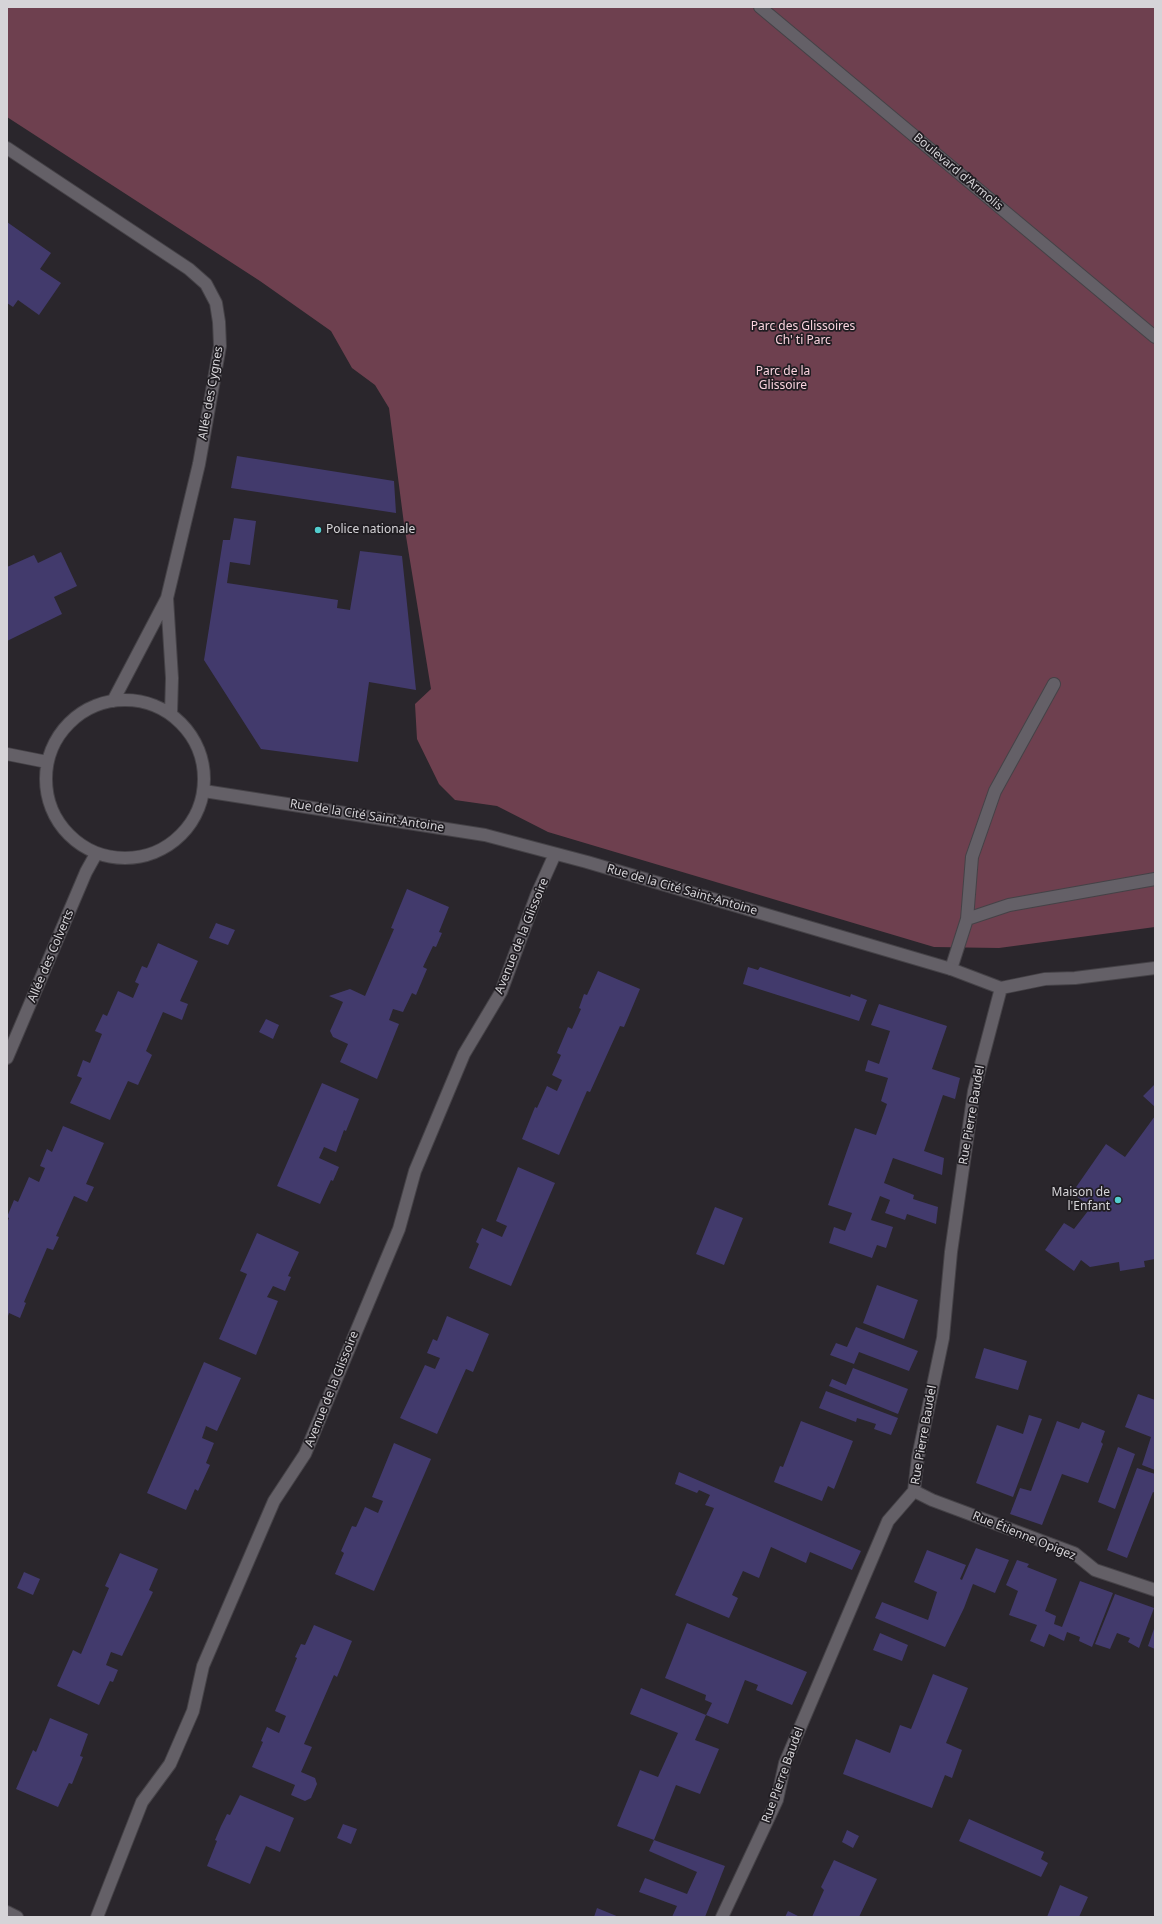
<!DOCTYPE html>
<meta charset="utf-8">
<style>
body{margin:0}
#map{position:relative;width:1162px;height:1924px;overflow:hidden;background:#2a262c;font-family:"Noto Sans",sans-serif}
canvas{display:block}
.frame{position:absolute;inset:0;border:8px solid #d6d4d8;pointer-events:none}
</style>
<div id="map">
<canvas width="1162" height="1924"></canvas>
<div class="frame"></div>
</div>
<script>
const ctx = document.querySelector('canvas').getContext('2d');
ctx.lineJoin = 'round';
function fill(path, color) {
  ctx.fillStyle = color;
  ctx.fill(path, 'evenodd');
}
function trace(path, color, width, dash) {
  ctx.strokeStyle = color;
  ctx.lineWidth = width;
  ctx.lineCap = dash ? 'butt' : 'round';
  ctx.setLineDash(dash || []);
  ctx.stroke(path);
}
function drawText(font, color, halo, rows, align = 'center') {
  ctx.font = font + ' "Noto Sans",sans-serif';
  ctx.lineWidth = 3.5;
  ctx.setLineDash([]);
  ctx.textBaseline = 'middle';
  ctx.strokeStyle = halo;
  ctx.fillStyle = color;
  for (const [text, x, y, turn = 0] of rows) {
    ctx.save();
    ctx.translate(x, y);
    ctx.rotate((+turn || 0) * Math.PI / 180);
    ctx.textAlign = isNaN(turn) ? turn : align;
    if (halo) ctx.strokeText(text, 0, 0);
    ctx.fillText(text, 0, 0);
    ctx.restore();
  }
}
const green = new Path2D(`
 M 7,7 L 1155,7 L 1155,927 L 999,948 L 934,947 L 548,832 L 497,806 L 455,800 L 439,784 L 417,739 L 415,704 L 431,689 L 404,524 L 389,408 L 375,385 L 352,368 L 331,331 L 260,281 L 7,117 Z`);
const building = new Path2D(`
 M 7,222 L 51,253 L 40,269 L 61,283 L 39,315 L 18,300 L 13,307 L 7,303 Z
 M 237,456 L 394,481 L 396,513 L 231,488 Z
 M 234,518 L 256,521 L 250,565 L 230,562 L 227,583 L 338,600 L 337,608 L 350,610 L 360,551 L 402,556 L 416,690 L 369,682 L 358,762 L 261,749 L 204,660 L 223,540 L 230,540 Z
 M 61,552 L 77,586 L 54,597 L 62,614 L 7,641 L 7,567 L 34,555 L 38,563 Z
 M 407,889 L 449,907 L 439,932 L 442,933 L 436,947 L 433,946 L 423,967 L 427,969 L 416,995 L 412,993 L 403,1012 L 393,1009 L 389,1020 L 399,1024 L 377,1079 L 340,1062 L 348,1044 L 333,1037 L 330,1031 L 343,1002 L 329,996 L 350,989 L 365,996 L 394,929 L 391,928 Z
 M 216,923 L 235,930 L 228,945 L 209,938 Z
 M 158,943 L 198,961 L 180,1001 L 188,1004 L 182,1020 L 163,1012 L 146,1051 L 152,1055 L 138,1085 L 128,1081 L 110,1120 L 70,1103 L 82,1078 L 77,1076 L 83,1060 L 90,1063 L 102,1034 L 95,1031 L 103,1014 L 107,1016 L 118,991 L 133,998 L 139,984 L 135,982 L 142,966 L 147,968 Z
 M 748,967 L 758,970 L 760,967 L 850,997 L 851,994 L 867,1000 L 859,1021 L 743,984 Z
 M 598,971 L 640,989 L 624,1027 L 620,1026 L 590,1092 L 587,1091 L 559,1155 L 522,1139 L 535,1107 L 537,1108 L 547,1086 L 557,1091 L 562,1080 L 552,1075 L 561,1055 L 557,1053 L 568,1027 L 572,1029 L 581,1009 L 579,1008 L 584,994 L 587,995 Z
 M 879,1004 L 947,1026 L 932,1069 L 960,1078 L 955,1099 L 943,1095 L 924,1151 L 944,1158 L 942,1175 L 893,1158 L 884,1183 L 914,1195 L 913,1199 L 938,1207 L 936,1224 L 907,1214 L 905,1220 L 885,1213 L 890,1200 L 880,1196 L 871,1220 L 893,1227 L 886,1248 L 877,1245 L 872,1258 L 829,1243 L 834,1227 L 845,1231 L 852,1213 L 828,1205 L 855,1128 L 876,1135 L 887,1104 L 881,1101 L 888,1078 L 865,1071 L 868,1060 L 879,1064 L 890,1031 L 871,1025 Z
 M 266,1019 L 279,1025 L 273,1039 L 259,1032 Z
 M 322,1083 L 359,1099 L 346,1131 L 344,1130 L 336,1152 L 324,1147 L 319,1158 L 339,1167 L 333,1181 L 331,1180 L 320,1204 L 277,1186 Z
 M 1155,1084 L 1155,1107 L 1143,1096 Z
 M 1155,1116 L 1155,1259 L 1144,1261 L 1145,1267 L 1120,1271 L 1119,1262 L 1090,1267 L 1081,1260 L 1074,1271 L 1045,1250 L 1064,1223 L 1074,1229 L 1091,1207 L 1072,1193 L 1106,1144 L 1125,1157 Z
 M 63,1126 L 104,1143 L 86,1184 L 94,1187 L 87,1202 L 74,1196 L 56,1236 L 59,1237 L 53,1250 L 47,1248 L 24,1302 L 26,1303 L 20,1318 L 9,1313 L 7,1319 L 7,1223 L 9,1218 L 7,1217 L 14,1200 L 18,1202 L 29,1177 L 39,1182 L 45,1168 L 40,1166 L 47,1149 L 52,1152 Z
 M 518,1167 L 555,1183 L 511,1286 L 469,1268 L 479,1244 L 476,1242 L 482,1228 L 502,1237 L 507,1226 L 496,1221 Z
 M 715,1207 L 743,1218 L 724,1265 L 696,1254 Z
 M 257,1233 L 299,1252 L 288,1276 L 291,1277 L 285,1291 L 273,1286 L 267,1297 L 278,1301 L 256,1355 L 219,1339 L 247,1274 L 240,1271 Z
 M 877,1285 L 918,1300 L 904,1339 L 863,1323 Z
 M 447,1316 L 489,1334 L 473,1372 L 466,1369 L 437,1434 L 400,1418 L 425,1365 L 435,1369 L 440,1358 L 427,1353 L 433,1339 L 437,1341 Z
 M 856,1327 L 918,1351 L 909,1371 L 859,1352 L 854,1364 L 830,1355 L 836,1343 L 847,1347 Z
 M 984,1348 L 1027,1361 L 1018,1390 L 975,1378 Z
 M 204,1362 L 241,1378 L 217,1431 L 206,1426 L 202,1438 L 214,1443 L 206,1463 L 210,1465 L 198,1491 L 195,1489 L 186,1510 L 147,1493 Z
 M 853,1368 L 908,1389 L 898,1414 L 829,1386 L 832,1379 L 846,1385 Z
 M 826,1391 L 898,1418 L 891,1435 L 874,1429 L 876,1424 L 857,1418 L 856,1422 L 819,1408 Z
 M 1138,1394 L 1155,1400 L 1155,1470 L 1142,1465 L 1151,1437 L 1125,1427 Z
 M 1029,1415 L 1042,1419 L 1013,1497 L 976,1483 L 997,1425 L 1023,1434 Z
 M 801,1421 L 853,1441 L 834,1489 L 828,1486 L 822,1501 L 774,1482 L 780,1466 L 783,1467 Z
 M 1057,1421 L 1079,1429 L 1082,1422 L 1105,1431 L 1101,1442 L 1103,1444 L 1088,1483 L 1062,1474 L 1042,1525 L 1010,1514 L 1020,1488 L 1031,1491 Z
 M 394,1443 L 431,1459 L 374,1591 L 335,1574 L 344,1553 L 341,1551 L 352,1526 L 356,1527 L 365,1507 L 378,1513 L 383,1501 L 372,1497 Z
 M 1118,1447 L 1135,1454 L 1115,1509 L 1098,1502 Z
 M 1137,1468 L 1155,1474 L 1155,1493 L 1153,1492 L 1127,1558 L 1107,1550 Z
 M 679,1472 L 861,1551 L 852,1570 L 810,1552 L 806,1563 L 771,1547 L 759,1578 L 743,1571 L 732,1595 L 738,1598 L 729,1618 L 675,1595 L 714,1508 L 705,1505 L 710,1495 L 699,1490 L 697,1493 L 675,1484 Z
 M 976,1548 L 1009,1560 L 995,1593 L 973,1584 L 964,1608 L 945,1647 L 875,1618 L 882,1602 L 928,1620 L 937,1592 L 914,1582 L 927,1550 L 966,1565 L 960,1579 L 962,1580 Z
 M 120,1553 L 158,1569 L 149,1590 L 153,1592 L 122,1656 L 111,1652 L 106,1665 L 118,1670 L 113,1682 L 110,1681 L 99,1705 L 57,1686 L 73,1650 L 81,1654 L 109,1588 L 105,1586 Z
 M 1017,1560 L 1029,1564 L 1027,1567 L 1057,1579 L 1045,1611 L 1056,1616 L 1054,1624 L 1062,1627 L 1080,1581 L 1113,1593 L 1092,1647 L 1079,1641 L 1080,1637 L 1067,1632 L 1064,1641 L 1049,1634 L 1044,1647 L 1030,1641 L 1037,1625 L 1009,1615 L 1018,1591 L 1006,1585 Z
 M 24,1572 L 40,1579 L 33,1595 L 17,1588 Z
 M 1115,1594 L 1154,1608 L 1139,1648 L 1128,1642 L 1130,1638 L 1117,1633 L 1110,1649 L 1095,1644 Z
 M 687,1623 L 807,1672 L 792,1705 L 756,1690 L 758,1685 L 745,1680 L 728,1724 L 706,1715 L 695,1740 L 719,1749 L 700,1794 L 676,1785 L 654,1840 L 617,1826 L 640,1770 L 658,1777 L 678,1733 L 630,1714 L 641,1688 L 706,1715 L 712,1703 L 705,1700 L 706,1695 L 665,1678 Z
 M 314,1625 L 352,1641 L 337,1677 L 334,1675 L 304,1744 L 312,1747 L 301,1772 L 315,1778 L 317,1784 L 311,1798 L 305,1801 L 291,1795 L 295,1785 L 252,1767 L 263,1742 L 261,1741 L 267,1727 L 279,1733 L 286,1716 L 275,1711 L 297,1658 L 295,1657 L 301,1644 L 305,1645 Z
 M 1155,1626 L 1155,1649 L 1148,1646 Z
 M 880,1633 L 908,1645 L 902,1661 L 873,1650 Z
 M 933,1674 L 968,1688 L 946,1743 L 962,1750 L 952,1778 L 945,1775 L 932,1808 L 843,1774 L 856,1739 L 890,1753 L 900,1725 L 911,1729 Z
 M 50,1718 L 88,1734 L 80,1756 L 83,1757 L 72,1784 L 69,1783 L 58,1807 L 16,1789 L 33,1750 L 36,1752 Z
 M 240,1795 L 294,1818 L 280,1852 L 266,1846 L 250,1884 L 207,1866 L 217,1841 L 215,1840 L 221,1826 L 227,1814 L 230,1815 Z
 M 969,1819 L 1044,1852 L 1041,1859 L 1048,1863 L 1041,1877 L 959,1841 Z
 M 343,1824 L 357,1829 L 351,1844 L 337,1838 Z
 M 847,1830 L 859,1836 L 853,1848 L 842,1842 Z
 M 654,1840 L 725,1866 L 705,1917 L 672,1917 L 677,1906 L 639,1892 L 645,1878 L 687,1894 L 697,1872 L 649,1851 Z
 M 834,1860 L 877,1879 L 859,1917 L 812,1917 L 824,1890 L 821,1887 Z
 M 1060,1885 L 1088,1897 L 1079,1917 L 1047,1917 Z
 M 597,1908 L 619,1917 L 594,1917 Z
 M 788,1911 L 800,1917 L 785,1917 Z`);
const lane = new Path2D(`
 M 760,7 L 1155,337
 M 967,919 L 972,857 L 995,791 L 1054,684
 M 951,969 L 967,919 L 1009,905 L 1155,879
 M 7,1912 L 17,1917`);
const street = new Path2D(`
 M 7,148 L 189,269 L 206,284 L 216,303 L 219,322 L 220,346 L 199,464 L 167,598
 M46 779a79 79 0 1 1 158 0a79 79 0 1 1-158 0Z
 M 113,701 L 167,598 L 172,678 L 171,714
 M 7,754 L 47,762
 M 204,791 L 485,835 L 587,862 L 951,969 L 1001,988 L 1045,979 L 1075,978 L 1155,968
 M 7,1058 L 86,872 L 96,854
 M 914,1491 L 932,1500 L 1074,1553 L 1095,1570 L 1155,1590
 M 97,1917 L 142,1802 L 170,1764 L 193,1711 L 203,1666 L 274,1501 L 305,1454 L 399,1229 L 415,1171 L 464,1054 L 501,992 L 537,894 L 555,854
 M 722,1917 L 777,1800 L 785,1763 L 888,1521 L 914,1491 L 918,1457 L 943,1338 L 951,1252 L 974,1091 L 1001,988`);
const markers = [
 [318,530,4,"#52cdce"],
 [1118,1200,4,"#52cdce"]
];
const streetNames = [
 ["Boulevard d'Armolis",958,172,40],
 ["Allée des Cygnes",211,393,-80],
 ["Rue de la Cité Saint-Antoine",367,816,9],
 ["Rue de la Cité Saint-Antoine",682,890,16],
 ["Avenue de la Glissoire",522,936,-68],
 ["Allée des Colverts",51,956,-67],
 ["Rue Pierre Baudel",972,1115,-80],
 ["Avenue de la Glissoire",332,1389,-68],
 ["Rue Pierre Baudel",924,1435,-80],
 ["Rue Étienne Opigez",1024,1536,22],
 ["Rue Pierre Baudel",783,1775,-70]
];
const parkNames = [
 ["Parc des Glissoires",803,327],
 ["Ch' ti Parc",803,341],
 ["Parc de la",783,372],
 ["Glissoire",783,386]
];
const poiNames = [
 ["Police nationale",326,530],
 ["Maison de",1110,1193,"right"],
 ["l'Enfant",1110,1207,"right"]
];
fill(green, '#6e404f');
fill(building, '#423a6c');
trace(lane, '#454247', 14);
trace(street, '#454247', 14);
trace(lane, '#646067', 12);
trace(street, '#646067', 12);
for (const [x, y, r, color] of markers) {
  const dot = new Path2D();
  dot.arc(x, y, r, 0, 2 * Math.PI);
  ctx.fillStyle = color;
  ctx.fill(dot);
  trace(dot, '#201d22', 1.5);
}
drawText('12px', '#d6d4d8', '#201d22', streetNames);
drawText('12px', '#fad4df', '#201d22', parkNames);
drawText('12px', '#d6d4d8', '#201d22', poiNames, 'left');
</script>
